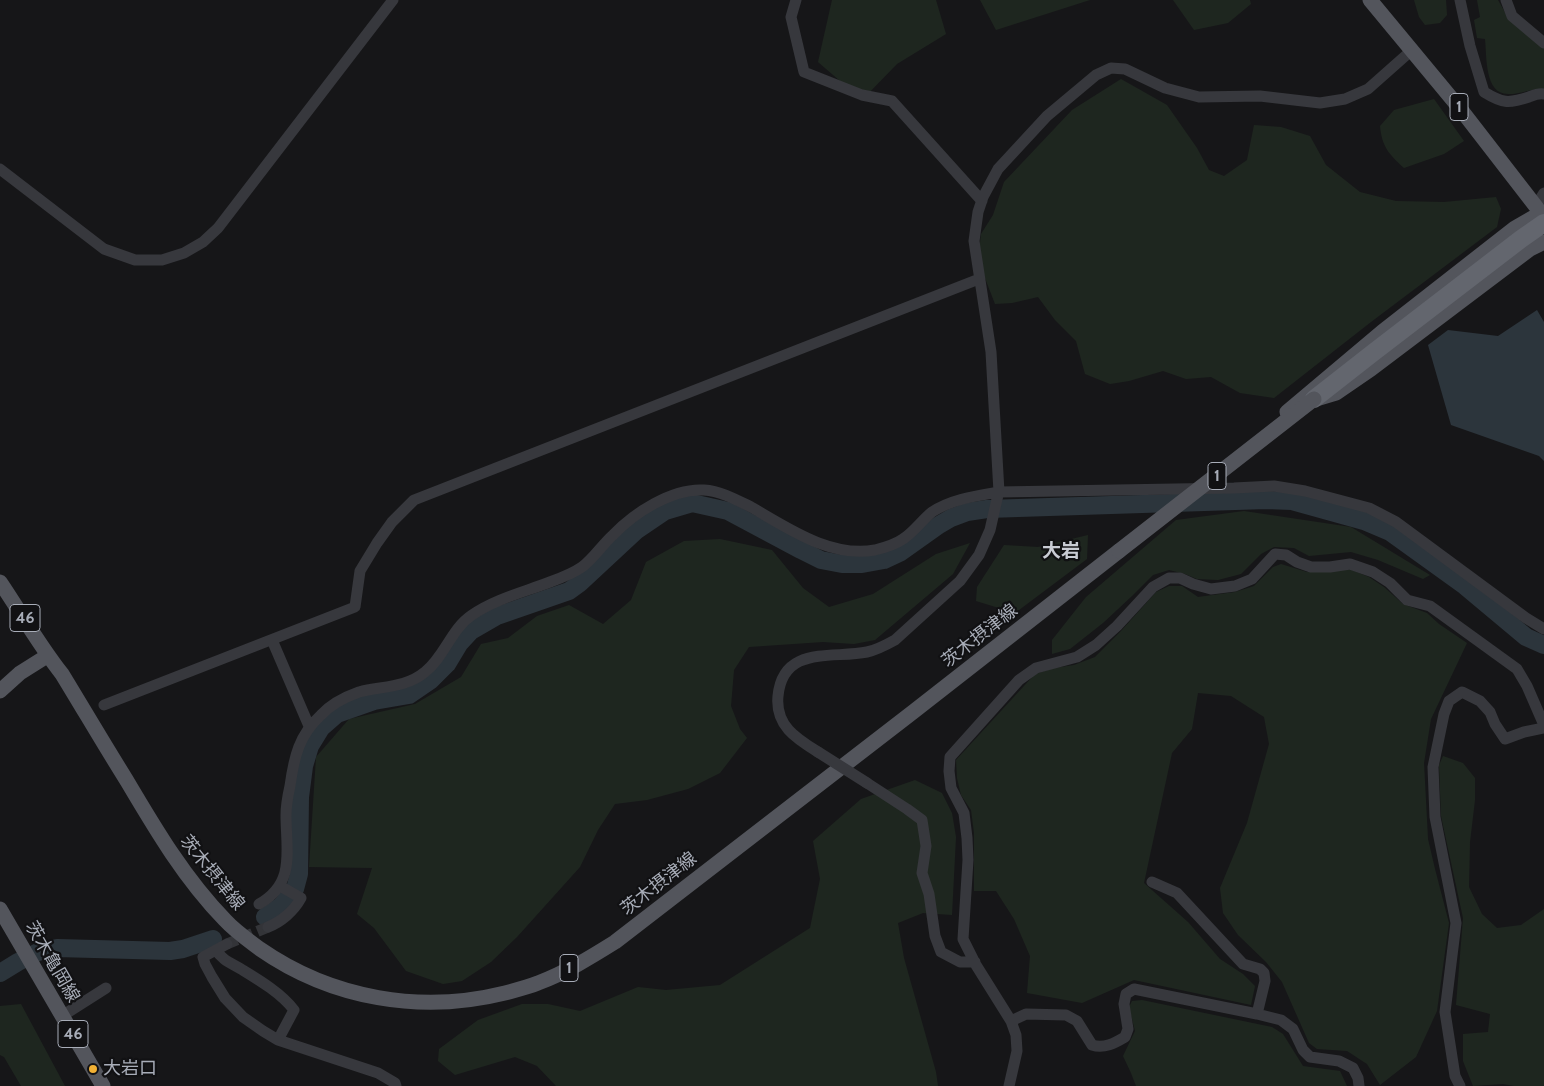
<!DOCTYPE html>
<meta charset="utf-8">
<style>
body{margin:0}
canvas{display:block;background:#161618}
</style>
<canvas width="1544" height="1086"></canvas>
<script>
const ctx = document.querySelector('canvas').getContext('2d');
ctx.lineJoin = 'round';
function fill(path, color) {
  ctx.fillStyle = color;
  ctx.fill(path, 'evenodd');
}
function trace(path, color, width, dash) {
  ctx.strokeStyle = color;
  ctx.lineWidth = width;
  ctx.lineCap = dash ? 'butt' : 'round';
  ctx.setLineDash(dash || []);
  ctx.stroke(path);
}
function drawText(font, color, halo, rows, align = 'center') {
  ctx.font = font + ' Cabin,"Noto Sans JP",sans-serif';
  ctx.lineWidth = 4.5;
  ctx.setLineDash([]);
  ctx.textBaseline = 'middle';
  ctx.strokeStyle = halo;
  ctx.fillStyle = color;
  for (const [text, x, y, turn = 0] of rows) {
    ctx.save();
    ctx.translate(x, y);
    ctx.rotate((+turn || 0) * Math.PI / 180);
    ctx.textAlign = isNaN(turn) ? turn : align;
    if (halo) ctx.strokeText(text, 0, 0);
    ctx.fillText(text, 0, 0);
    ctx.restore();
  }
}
const green = new Path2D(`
 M 832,0 L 936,0 L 946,34 L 897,64 L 862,100 L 818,62 Z
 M 980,0 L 1090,0 L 996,30 Z
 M 1173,0 L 1250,0 L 1251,4 L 1228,23 L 1194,30 Z
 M 1414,0 L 1446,0 L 1447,15 L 1440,23 L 1425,25 L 1419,17 Z
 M 1477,0 L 1498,0 L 1507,16 L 1544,47 L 1544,89 C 1533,88 1521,94 1509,94 C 1484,95 1487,56 1485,39 L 1477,38 L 1474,20 L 1480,17 Z
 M 1121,79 L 1167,105 L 1197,148 L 1209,170 L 1224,176 L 1247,160 L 1254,125 L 1281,127 L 1310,136 L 1326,165 L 1360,192 L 1396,201 L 1444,202 L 1496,197 L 1501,209 L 1497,227 L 1371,322 L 1274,398 L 1240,393 L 1211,377 L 1186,379 L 1163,371 L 1129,381 L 1110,384 L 1085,374 L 1076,341 L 1055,320 L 1038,297 L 1012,303 L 995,304 L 978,260 L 981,234 L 993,215 L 1004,182 L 1072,110 Z
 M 1434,99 L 1464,141 L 1444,154 L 1404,168 C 1389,154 1382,147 1380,126 L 1394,110 Z
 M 1244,511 L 1351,527 L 1430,575 L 1423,579 L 1378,560 L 1351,552 L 1309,556 L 1294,548 L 1274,547 L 1261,554 L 1241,574 L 1218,580 L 1197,579 L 1185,574 L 1169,570 L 1153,575 L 1132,596 L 1103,623 L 1070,649 L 1052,654 L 1052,640 L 1086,597 L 1176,520 Z
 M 1088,535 L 1087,559 L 1015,613 L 976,601 L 977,587 L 1004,545 L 1038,547 Z
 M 720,539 L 772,550 L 803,588 L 829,607 L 873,594 L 936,554 L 970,543 L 953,574 L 875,640 L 854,644 L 823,642 L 749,647 L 734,670 L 731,706 L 740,729 L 747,738 L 720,773 L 688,789 L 647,800 L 615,804 L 598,830 L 580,867 L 517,937 L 491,962 L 462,981 L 443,984 L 406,971 L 374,928 L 357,914 L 372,868 L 309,867 L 316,757 L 349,719 L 415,704 L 461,677 L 481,644 L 508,638 L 537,616 L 569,605 L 603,624 L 631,600 L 646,562 L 684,541 Z
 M 1281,564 L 1307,572 L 1349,569 L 1369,577 L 1384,587 L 1403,604 L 1427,613 L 1439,624 L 1467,643 L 1431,719 L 1424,763 L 1428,839 L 1435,869 L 1449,923 L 1437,1011 L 1416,1057 L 1380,1085 L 1367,1064 L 1347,1051 L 1317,1049 L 1309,1043 L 1282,982 L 1266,962 L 1238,935 L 1223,913 L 1220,888 L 1247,823 L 1269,744 L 1264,717 L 1231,696 L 1198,693 L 1192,729 L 1172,753 L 1144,883 L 1188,922 L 1220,959 L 1243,974 L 1255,986 L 1251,1005 L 1134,980 L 1082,1003 L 1027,993 L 1030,956 L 1014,919 L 996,891 L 974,891 L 974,833 L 971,810 L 961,795 L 957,778 L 956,760 L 1035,674 L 1054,668 L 1074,665 L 1095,657 L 1121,631 L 1156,592 L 1169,586 L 1182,586 L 1198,597 L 1235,592 L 1254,586 L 1273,567 Z
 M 1443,756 L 1463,763 L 1475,778 L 1475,800 L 1470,842 L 1469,887 L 1482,914 L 1497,928 L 1521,925 L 1544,909 L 1544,1086 L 1514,1086 L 1503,1084 L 1473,1086 L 1463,1061 L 1463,1034 L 1488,1032 L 1490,1014 L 1456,1005 L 1463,918 L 1441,816 L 1439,765 Z
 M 915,780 L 942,793 L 952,813 L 956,837 L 952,915 L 923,913 L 898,923 L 904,958 L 936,1072 L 938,1086 L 556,1086 L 537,1066 L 515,1057 L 455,1075 L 438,1061 L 439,1049 L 478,1020 L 522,1004 L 548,1004 L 580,1011 L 638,987 L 666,990 L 720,985 L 810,928 L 820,879 L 813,841 L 861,799 Z
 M 1142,1000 L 1272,1027 L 1283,1034 L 1303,1066 L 1340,1071 L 1347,1086 L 1136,1086 L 1131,1073 L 1123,1056 L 1135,1031 L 1129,1007 L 1132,1001 Z
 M 21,1004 L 65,1086 L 21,1086 L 4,1057 L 0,1055 L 0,1006 Z`);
const water = new Path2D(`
 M 1537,310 L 1544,322 L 1544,461 L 1539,456 L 1451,425 L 1428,345 L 1448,330 L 1498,336 Z`);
const river = new Path2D(`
 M 265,917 L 281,906 L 295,889 L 299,874 L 300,797 L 304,766 L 310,746 L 321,728 L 337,714 L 374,701 L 409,695 L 431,680 L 447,664 L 459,644 L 471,631 L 497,616 L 569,591 L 580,583 L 637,530 L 665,511 L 692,503 L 728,511 L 801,550 L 821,560 L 842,564 L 862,564 L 884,560 L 901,552 L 939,525 L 951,518 L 967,512 L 987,509 L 1266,500 L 1292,501 L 1364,521 L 1390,532 L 1465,586 L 1526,637 L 1544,645
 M 0,973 L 18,962 L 38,952 L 57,948 L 170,951 L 183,949 L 213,939`);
const minorTunnel = new Path2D(`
 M 227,944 L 268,927`);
const minor = new Path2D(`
 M 796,0 L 791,17 L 804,72 L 862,95 L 892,101 L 982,201
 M 1460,0 L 1470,46 L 1484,92 C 1502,103 1508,104 1529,97 C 1534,95 1538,93 1544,94
 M 1506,0 L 1512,16 L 1544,43
 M 0,169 L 104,249 L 135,260 L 162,260 L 184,253 L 203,242 L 218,228 L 393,0
 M 1536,206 L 1544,193
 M 272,640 L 309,726
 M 104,705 L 355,607 L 360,571 L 377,543 L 392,522 L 414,500 L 979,279
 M 818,752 C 797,739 775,726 778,696 C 783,645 832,659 867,652 C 877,650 886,645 895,640 L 960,581 L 979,555 L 990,530 L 997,499 L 999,492 L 991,352 L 974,241 L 978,212 L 983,197 L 998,169 L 1047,116 L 1096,75 L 1111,68 L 1125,69 L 1165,88 L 1199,97 L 1260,96 L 1320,103 L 1345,99 L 1368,89 L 1412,50
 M 867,783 L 907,809 L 922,820 L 926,846 L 922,873 L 929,894 L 935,936 L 941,952 L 960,962 L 975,962
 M 1152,882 L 1177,893 L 1243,964 L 1260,969 L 1264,973 L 1265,981 L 1257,1014
 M 259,904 C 296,883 286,851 286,815 C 286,806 288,795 290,786 C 294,757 299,735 321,715 C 331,704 345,697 359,692 C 382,686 406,688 425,672 C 445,656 451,629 472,615 C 495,599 524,592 550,582 C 561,578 572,574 582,567 C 593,559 602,545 613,535 C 634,513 672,488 704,490 C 721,491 737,500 751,507 C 788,528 830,558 875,550 C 883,548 896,544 903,539 C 914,532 922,520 932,512 C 952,499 976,496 999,492 L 1234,488 L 1274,486 L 1305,491 L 1369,508 L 1396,522 L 1526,618 L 1544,629
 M 268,927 C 281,922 294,911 301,898 L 280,886
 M 227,944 L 203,957 L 205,964 L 212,977 L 225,998 L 243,1017 L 263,1031 L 278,1040 L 378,1073 L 395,1083 L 396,1086
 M 216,950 C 222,960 231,963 241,969 C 259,980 281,993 294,1010 L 278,1040
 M 62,1016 L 106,988
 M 1011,1021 L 1026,1014 L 1066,1015 L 1077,1021 L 1092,1045 C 1104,1049 1115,1043 1125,1037 L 1128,1029 L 1124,1004 L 1126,994 L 1134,989 L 1257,1014 L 1281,1020 L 1293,1029 L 1303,1050 L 1310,1057 L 1339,1061 L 1353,1068 L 1358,1078 L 1359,1086
 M 1009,1086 L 1017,1051 L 1016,1035 L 1011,1021 L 976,965 L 963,939 L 968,860 L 967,838 L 964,813 L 951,788 L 949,771 L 950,757 L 1019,680 L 1036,668 L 1077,657 L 1096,645 L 1117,626 L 1153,587 L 1169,578 L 1180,578 L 1193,584 L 1211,589 L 1235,586 L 1252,579 L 1275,554 L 1286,555 L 1297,562 L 1311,567 L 1330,567 L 1350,564 L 1373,572 L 1390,583 L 1407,600 L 1430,606 L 1517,669 L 1527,686 L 1544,725
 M 1460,1086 L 1455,1076 L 1445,1012 L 1456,923 L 1435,817 L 1433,767 L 1444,714 L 1449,701 L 1462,692 L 1480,701 L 1490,712 L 1495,724 L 1505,739 L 1524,732 L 1544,728`);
const major = new Path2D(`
 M 1370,0 L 1462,111 L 1544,217
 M 1316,399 L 1336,393 L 1371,369 L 1530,249 L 1544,242
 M 1287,412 L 1382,332 L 1515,228 L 1541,213
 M 0,582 C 21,613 39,645 62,674 C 84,710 105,746 127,781 C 156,830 185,879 225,920 C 235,931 248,940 260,949 C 332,999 421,1014 505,993 C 516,990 528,987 538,983 C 565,973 591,957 615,942 L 913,712 L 1119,551
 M 0,691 L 20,673 L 47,656
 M 0,909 L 103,1086`);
const highway = new Path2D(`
 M 1314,399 L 1374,352 L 1521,239 L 1544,223`);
const minorBridge = new Path2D(`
 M 818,752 L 867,783`);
const majorBridge = new Path2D(`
 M 1119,551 L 1314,399`);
const markers = [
 [93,1069,5,"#f2b134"]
];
const shields = [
 [1459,107,18],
 [1217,476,18],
 [25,618,30],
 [569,968,18],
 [73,1034,30]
];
const shieldNames = [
 ["1",1459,107],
 ["1",1217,476],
 ["46",25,618],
 ["1",569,968],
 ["46",73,1034]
];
const streetNames = [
 ["茨木摂津線",980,636,-38],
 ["茨木摂津線",212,873,51],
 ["茨木摂津線",659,884,-38],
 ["茨木亀岡線",52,962,60]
];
const poiNames = [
 ["大岩口",103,1069]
];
const neighbourhoodNames = [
 ["大岩",1061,551]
];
fill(green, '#1e261f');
fill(water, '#2c353c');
trace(river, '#2c353c', 18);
trace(minorTunnel, '#333438', 11, [11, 5.5]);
trace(minor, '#37383d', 11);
trace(major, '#53555c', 15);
trace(highway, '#63666e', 18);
trace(minorBridge, '#37383d', 11);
trace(majorBridge, '#53555c', 15);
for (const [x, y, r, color] of markers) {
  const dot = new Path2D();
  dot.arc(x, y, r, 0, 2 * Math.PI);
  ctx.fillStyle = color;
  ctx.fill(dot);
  trace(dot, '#111113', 2);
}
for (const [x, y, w] of shields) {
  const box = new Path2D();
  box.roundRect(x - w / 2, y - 13.5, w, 27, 4);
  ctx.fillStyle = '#111113';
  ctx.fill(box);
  trace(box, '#a8adb8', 1);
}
drawText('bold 16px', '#a8adb8', null, shieldNames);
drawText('18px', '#a8adb8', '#111113', streetNames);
drawText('18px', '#a8adb8', '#111113', poiNames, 'left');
drawText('bold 19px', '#c9ccd4', '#111113', neighbourhoodNames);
</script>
